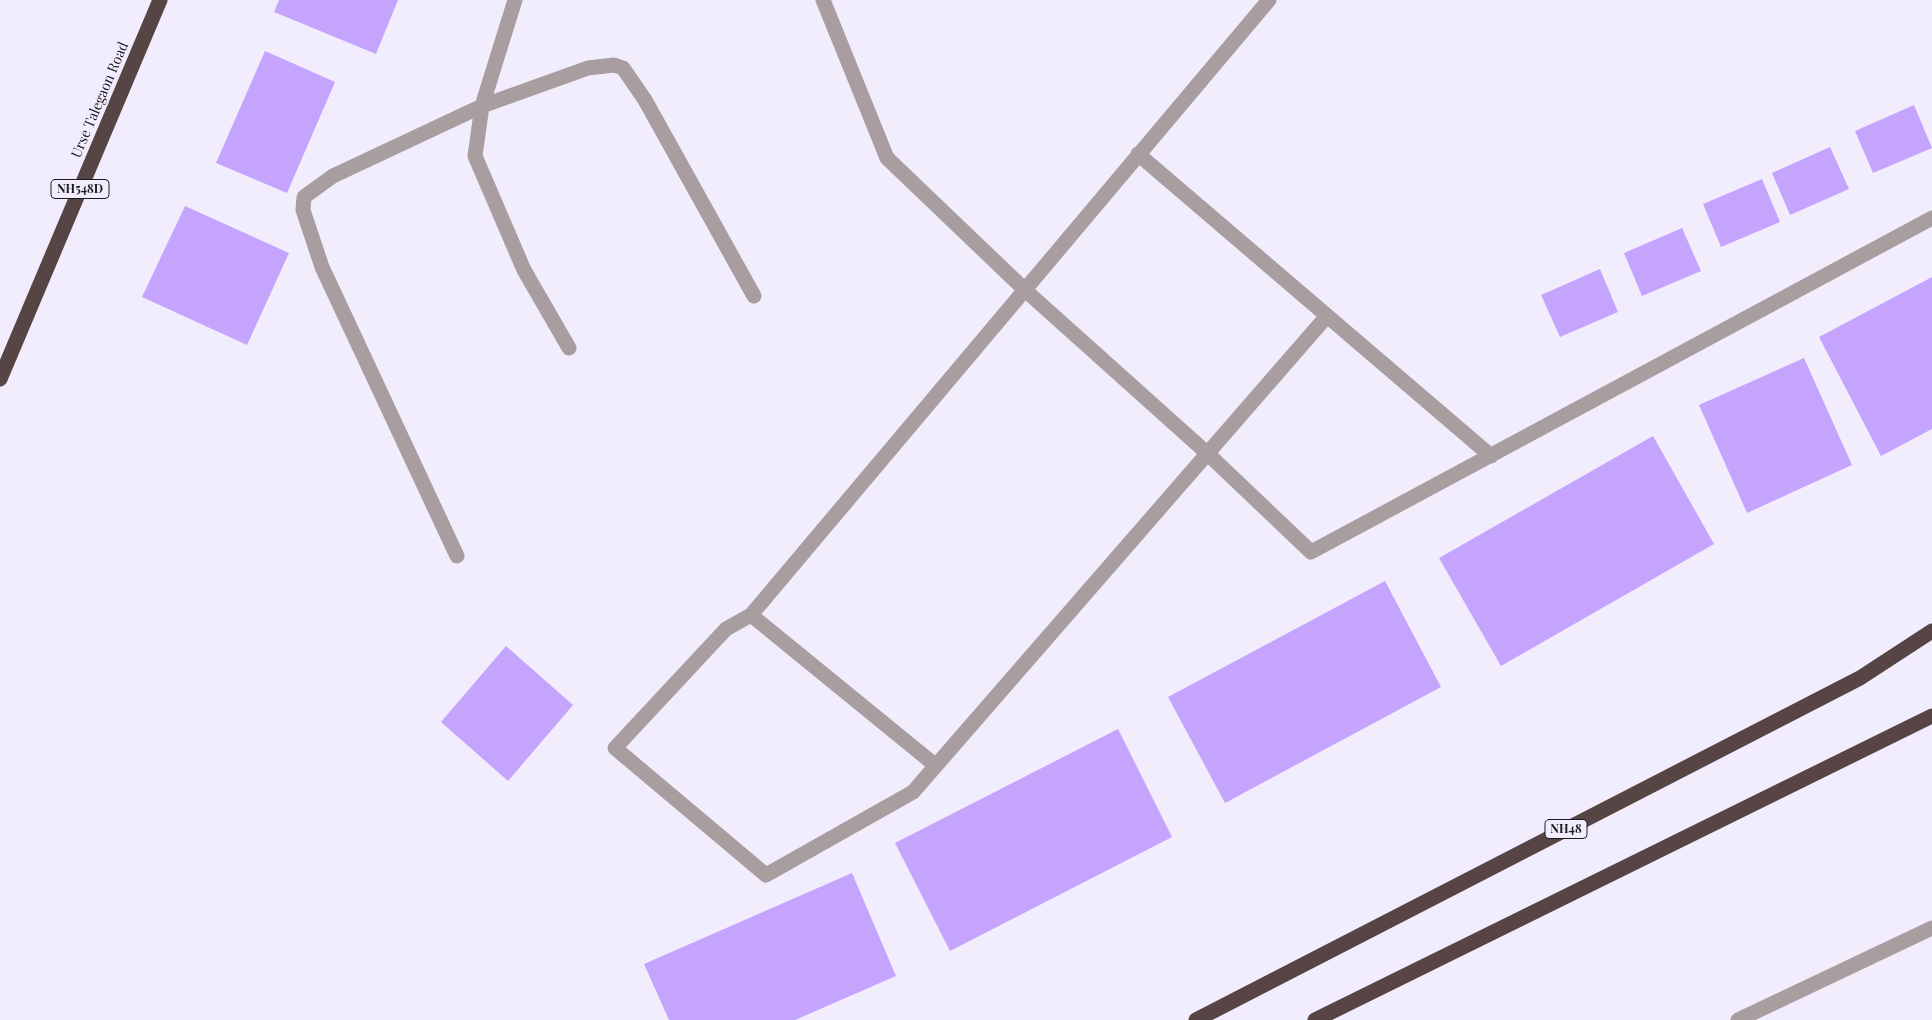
<!DOCTYPE html>
<style>
body{margin:0}
canvas{display:block;background:#f2edfd}
</style>
<canvas width="1932" height="1020"></canvas>
<script>
const ctx = document.querySelector('canvas').getContext('2d');
ctx.lineJoin = 'round';
function fill(path, color) {
  ctx.fillStyle = color;
  ctx.fill(path, 'evenodd');
}
function trace(path, color, width, dash) {
  ctx.strokeStyle = color;
  ctx.lineWidth = width;
  ctx.lineCap = dash ? 'butt' : 'round';
  ctx.setLineDash(dash || []);
  ctx.stroke(path);
}
function drawText(font, color, halo, rows, align = 'center') {
  ctx.font = font + ' "Playfair Display",serif';
  ctx.lineWidth = 4;
  ctx.setLineDash([]);
  ctx.textBaseline = 'middle';
  ctx.strokeStyle = halo;
  ctx.fillStyle = color;
  for (const [text, x, y, turn = 0] of rows) {
    ctx.save();
    ctx.translate(x, y);
    ctx.rotate((+turn || 0) * Math.PI / 180);
    ctx.textAlign = isNaN(turn) ? turn : align;
    if (halo) ctx.strokeText(text, 0, 0);
    ctx.fillText(text, 0, 0);
    ctx.restore();
  }
}
const building = new Path2D(`
 M 279,0 L 398,0 L 376,54 L 274,12 Z
 M 265,51 L 335,82 L 287,193 L 216,163 Z
 M 1914,105 L 1932,148 L 1873,173 L 1855,131 Z
 M 1830,147 L 1849,189 L 1790,215 L 1772,173 Z
 M 1762,179 L 1780,222 L 1721,247 L 1703,204 Z
 M 185,206 L 289,253 L 247,345 L 142,297 Z
 M 1682,228 L 1701,271 L 1642,296 L 1624,253 Z
 M 1600,269 L 1618,312 L 1560,337 L 1541,295 Z
 M 1932,277 L 1932,429 L 1881,456 L 1819,337 Z
 M 1804,358 L 1852,465 L 1747,513 L 1699,405 Z
 M 1653,436 L 1714,544 L 1501,666 L 1439,558 Z
 M 1385,581 L 1441,687 L 1225,803 L 1168,697 Z
 M 506,646 L 573,705 L 508,781 L 441,722 Z
 M 1118,729 L 1172,837 L 950,951 L 895,843 Z
 M 852,873 L 896,976 L 795,1020 L 669,1020 L 644,964 Z`);
const lane = new Path2D(`
 M 1269,0 L 751,615 L 726,629 L 615,748 L 766,875 L 913,792 L 1327,316
 M 1138,154 L 1491,456
 M 887,158 L 1025,290 L 1208,454 L 1311,552 L 1932,218
 M 751,615 L 935,765
 M 1738,1020 L 1932,928`);
const street = new Path2D(`
 M 515,0 L 482,106 L 475,156 L 524,270 L 569,348
 M 823,0 L 887,158
 M 457,556 L 322,267 L 303,210 L 304,197 L 333,176 L 482,106 L 588,68 L 614,65 L 623,68 L 645,100 L 754,296`);
const highway = new Path2D(`
 M 0,379 L 160,0
 M 1196,1020 L 1860,678 L 1932,631
 M 1315,1020 L 1932,716`);
const shields = [
 [80,189,58],
 [1566,829,42]
];
const shieldNames = [
 ["NH548D",80,189],
 ["NH48",1566,829]
];
const streetNames = [
 ["Urse Talegaon Road",100,100,-67]
];
fill(building, '#c5a4fd');
trace(lane, '#a89e9f', 15);
trace(street, '#a89e9f', 15);
trace(highway, '#574445', 15);
for (const [x, y, w] of shields) {
  const box = new Path2D();
  box.roundRect(x - w / 2, y - 9.5, w, 19, 4);
  ctx.fillStyle = '#f2edfd';
  ctx.fill(box);
  trace(box, '#1b1920', 1);
}
drawText('bold 12px', '#1b1920', null, shieldNames);
drawText('14px', '#1b1920', '#f2edfd', streetNames);
</script>
